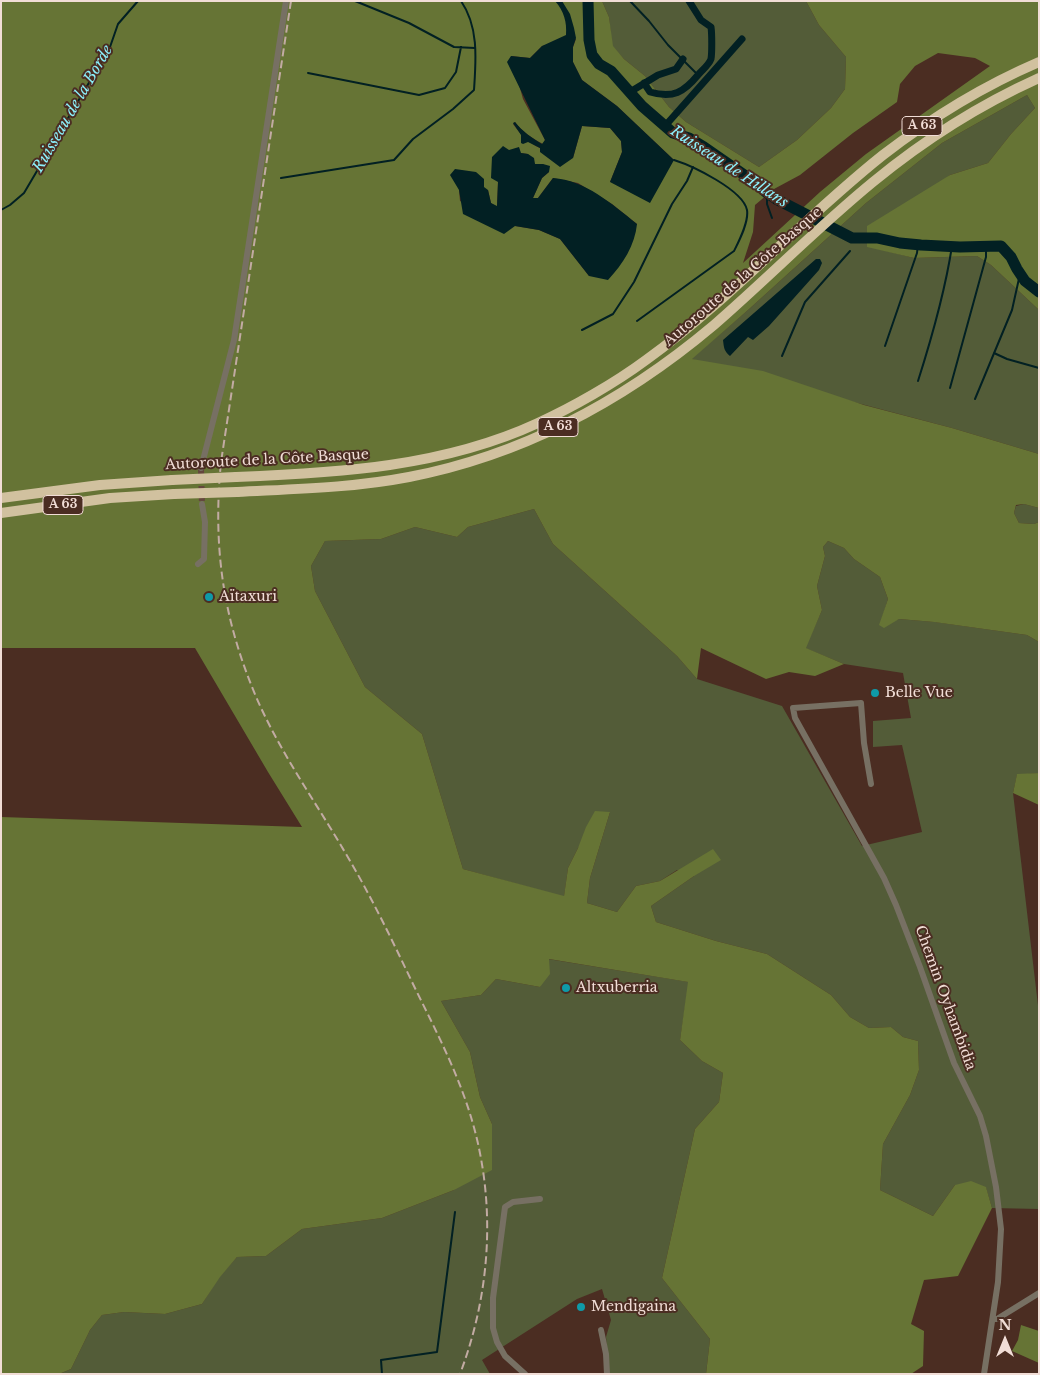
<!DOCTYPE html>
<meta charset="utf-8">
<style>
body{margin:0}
#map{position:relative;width:1040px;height:1375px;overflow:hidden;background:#4b2d22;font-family:"Libre Baskerville",serif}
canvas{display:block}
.frame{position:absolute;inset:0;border:2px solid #f1ddd6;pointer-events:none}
.north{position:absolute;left:980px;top:1315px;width:50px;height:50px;-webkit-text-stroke:4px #4b2d22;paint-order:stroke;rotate:0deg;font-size:14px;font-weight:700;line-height:20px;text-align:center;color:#f1ddd6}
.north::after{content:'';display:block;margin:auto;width:18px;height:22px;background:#f1ddd6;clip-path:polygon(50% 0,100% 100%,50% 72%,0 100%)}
</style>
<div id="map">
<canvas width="1040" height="1375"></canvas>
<div class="frame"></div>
<div class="north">N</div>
</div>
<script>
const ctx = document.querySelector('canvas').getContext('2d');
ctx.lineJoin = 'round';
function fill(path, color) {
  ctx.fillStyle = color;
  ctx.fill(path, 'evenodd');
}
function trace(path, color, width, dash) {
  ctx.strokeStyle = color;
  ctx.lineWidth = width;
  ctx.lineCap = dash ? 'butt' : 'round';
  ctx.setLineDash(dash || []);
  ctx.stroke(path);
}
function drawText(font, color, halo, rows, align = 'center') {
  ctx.font = font + ' "Libre Baskerville",serif';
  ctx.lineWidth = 4;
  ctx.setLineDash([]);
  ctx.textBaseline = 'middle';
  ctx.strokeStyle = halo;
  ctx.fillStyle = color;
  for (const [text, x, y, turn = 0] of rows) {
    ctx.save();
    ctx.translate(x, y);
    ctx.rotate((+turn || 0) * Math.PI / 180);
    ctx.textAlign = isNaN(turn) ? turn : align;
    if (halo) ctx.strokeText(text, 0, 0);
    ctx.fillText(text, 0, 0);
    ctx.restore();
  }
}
const green = new Path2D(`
 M 602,1 L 806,1 L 819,25 L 846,57 L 845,89 L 831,108 L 797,140 L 759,167 L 686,122 L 669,107 L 645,76 L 624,59 L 612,46 L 609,17 Z
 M 1027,95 L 1035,108 L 1011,134 L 988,163 L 950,175 L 867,246 L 914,258 L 977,256 L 991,265 L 1039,310 L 1039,454 L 952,428 L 691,359 L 748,310 L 866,203 L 942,143 Z
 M 1024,504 L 1039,508 L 1039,522 L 1034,524 L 1019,523 L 1014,513 L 1016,506 Z
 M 534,509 L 553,544 L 677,656 L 697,679 L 782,706 L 862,846 L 922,832 L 902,745 L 873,747 L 873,721 L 911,718 L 903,673 L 844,664 L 805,648 L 822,610 L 817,586 L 825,556 L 823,547 L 828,541 L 844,548 L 854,559 L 880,577 L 888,599 L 880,625 L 899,619 L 935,622 L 1027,635 L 1039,642 L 1039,773 L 1017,775 L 1013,793 L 1039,1014 L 1039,1209 L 992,1208 L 986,1188 L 955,1185 L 933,1216 L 880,1190 L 883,1144 L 910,1095 L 919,1070 L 918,1041 L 903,1037 L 891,1027 L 869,1028 L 850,1017 L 831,995 L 767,954 L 716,941 L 656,922 L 651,906 L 694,876 L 677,870 L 660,881 L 636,886 L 617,912 L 587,903 L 590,878 L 610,812 L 578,848 L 568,868 L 564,897 L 463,869 L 422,734 L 365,687 L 315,591 L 311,566 L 325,541 L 381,539 L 415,527 L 457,537 L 468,527 Z
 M 548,959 L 689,982 L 680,1040 L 702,1061 L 723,1073 L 719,1102 L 695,1129 L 662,1278 L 710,1339 L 706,1374 L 609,1374 L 606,1337 L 611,1320 L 602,1289 L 577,1299 L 482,1360 L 490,1374 L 59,1374 L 71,1369 L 90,1330 L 102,1315 L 124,1312 L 165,1314 L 202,1304 L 219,1277 L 237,1257 L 266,1256 L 302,1229 L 382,1218 L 454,1190 L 492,1124 L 480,1097 L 470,1052 L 441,1001 L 481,995 L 496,979 L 540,987 Z`);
const forest = new Path2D(`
 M 1,1 L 602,1 L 609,17 L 613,46 L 624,59 L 645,76 L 669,107 L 686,122 L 759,167 L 797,140 L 831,108 L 845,89 L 846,57 L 819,25 L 806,1 L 1039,2 L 1039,310 L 991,265 L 977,256 L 914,258 L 867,247 L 867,226 L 950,175 L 988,163 L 1011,134 L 1035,108 L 1027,95 L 942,143 L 866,203 L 748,310 L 692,359 L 763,371 L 864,405 L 952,428 L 1039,454 L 1039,508 L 1024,504 L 1016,505 L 1014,513 L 1019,523 L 1034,524 L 1039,522 L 1039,642 L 1027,635 L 934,622 L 899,619 L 884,628 L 879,625 L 888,599 L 880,577 L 854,559 L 844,548 L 828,541 L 823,547 L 825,556 L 817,586 L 822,610 L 806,648 L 844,664 L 815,676 L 789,672 L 766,679 L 701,648 L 697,679 L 677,656 L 553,544 L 534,509 L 468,527 L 457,537 L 415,527 L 381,539 L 325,541 L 311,566 L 315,591 L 365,687 L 422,734 L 463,869 L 564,896 L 568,868 L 578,848 L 586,827 L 595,811 L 610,812 L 590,878 L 587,903 L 617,912 L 636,886 L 660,881 L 713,849 L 721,860 L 694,876 L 651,906 L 656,922 L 716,941 L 767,954 L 831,995 L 850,1017 L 869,1028 L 891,1027 L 903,1037 L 918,1041 L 919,1070 L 910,1095 L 883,1144 L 880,1190 L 933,1216 L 955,1185 L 971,1181 L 986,1187 L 992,1208 L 958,1276 L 924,1280 L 911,1324 L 924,1331 L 923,1366 L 911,1374 L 706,1374 L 710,1339 L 662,1278 L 695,1129 L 719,1102 L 723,1073 L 702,1061 L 680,1040 L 688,982 L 549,959 L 550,974 L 540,987 L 496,979 L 481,995 L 441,1001 L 470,1052 L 480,1097 L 492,1124 L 492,1170 L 454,1190 L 382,1218 L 302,1229 L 266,1256 L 237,1257 L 220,1277 L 202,1304 L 165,1314 L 124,1312 L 102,1315 L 90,1330 L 71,1369 L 59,1374 L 1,1374 L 1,817 L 302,827 L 268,772 L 195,648 L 1,648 ZM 576,39 L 573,47 L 573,62 L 582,80 L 617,106 L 674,160 L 610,182 L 622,152 L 621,141 L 610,128 L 582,126 L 573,158 C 545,150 531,150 513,124 L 515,122 C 522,132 532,138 543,144 L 545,140 L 523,99 L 511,56 L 530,58 L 542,46 ZM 938,53 L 975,58 L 990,66 L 866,154 L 820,192 L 743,263 L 753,232 L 755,205 L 774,189 L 800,175 L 853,133 L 897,102 L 900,84 L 915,66 ZM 521,153 L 528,154 L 535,164 L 543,164 L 549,172 L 542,178 L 533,198 L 538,198 L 553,178 L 578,183 L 612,204 L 637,224 L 589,276 L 560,239 L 539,230 L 515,226 L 460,201 L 459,190 L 488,190 L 491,203 L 497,207 L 498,182 Z
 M 1039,773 L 1039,805 L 1013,793 L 1017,774 Z
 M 1021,1325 L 1039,1331 L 1039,1363 L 1012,1351 L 1018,1340 Z`);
const water = new Path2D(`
 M 555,1 L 562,1 L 570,14 L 574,28 L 576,38 L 573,47 L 573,62 L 582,80 L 617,106 L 674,160 L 650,203 L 610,182 L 622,152 L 621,141 L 610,128 L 582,126 L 573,158 L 560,167 L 540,152 L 540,148 L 528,142 L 523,144 L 521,143 L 521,135 L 513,123 L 515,122 C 522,131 532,138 542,144 L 545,140 L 507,62 L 511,56 L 530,58 L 542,46 L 566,35 C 567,22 564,11 555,1 Z
 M 503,146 L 509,150 L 519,147 L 521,153 L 528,154 L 534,158 L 535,164 L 543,164 L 550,166 L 549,172 L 542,178 L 533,198 L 538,198 L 553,178 C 585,180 612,204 637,224 C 635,245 623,264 608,280 L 589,276 L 560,239 L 539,230 L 515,226 L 504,234 L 463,214 L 459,190 L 450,175 L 455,169 L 476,172 L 484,179 L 484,187 L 488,190 L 491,203 L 497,206 L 498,182 L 491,178 L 492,157 Z
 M 816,259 L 820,259 L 822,263 L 819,270 L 769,326 L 753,340 L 748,337 L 730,356 C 724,351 724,348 723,340 Z`);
const stream = new Path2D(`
 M 355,1 L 409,23 L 454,47 L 475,48
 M 630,1 L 649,21 L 668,45 L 698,75
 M 308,73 L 419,95 L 445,88 L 456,72 L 461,47
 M 281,178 L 394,160 L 413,139 L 453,109 L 474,90 C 476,60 479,27 461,1
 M 767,193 L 767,204 L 772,218
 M 1,210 L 10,205 L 24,193 L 110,47 L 118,24 L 138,1
 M 637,321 L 734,251 C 739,241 749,222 747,210 C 743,190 693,166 674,160
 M 582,330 L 613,314 L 634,282 L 672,204 L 687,181 L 693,167
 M 885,346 L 917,253 L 918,244
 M 994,353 L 1007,359 L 1039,368
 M 782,356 L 805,302 L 850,251
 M 918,381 C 932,337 945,292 952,246
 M 950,388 L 986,257 L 986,246
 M 975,399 L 1012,310 L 1020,274
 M 382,1374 L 381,1360 L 437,1352 L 455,1212`);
const canal = new Path2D(`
 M 644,83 L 650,92 C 673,99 684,92 698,75 C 702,70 709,65 711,59 C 712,53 712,34 711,27 L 701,20 L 689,1
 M 630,92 L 658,75 L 676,69 L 683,59
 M 665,126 L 742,39`);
const river = new Path2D(`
 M 588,1 L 589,40 L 592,55 L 599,64 L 611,71 L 642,106 L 673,133 L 689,138 L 704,147 L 753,181 L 767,193 L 776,199 L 852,238 L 877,238 L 900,243 L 921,245 L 960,247 L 1001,246 L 1011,257 L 1017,269 L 1025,281 L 1039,292`);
const minorTunnel = new Path2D(`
 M 201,468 L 202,504`);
const minor = new Path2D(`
 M 201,468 L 234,340 L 286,1
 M 198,564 L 204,559 L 205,522 L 202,504
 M 871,784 L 864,743 L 861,703 L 793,708 L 795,718 L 884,878 L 896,905 L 920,967 L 954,1063 L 980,1116 L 986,1136 L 996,1187 L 1001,1229 L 998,1282 L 984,1374
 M 993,1319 L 997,1319 L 1039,1293
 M 601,1330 L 606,1354 L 607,1374
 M 525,1374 L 505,1356 L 497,1342 L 493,1328 L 493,1298 L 505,1207 L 513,1202 L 540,1199`);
const highway = new Path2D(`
 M 236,477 C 338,473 443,467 538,423 C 573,407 615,383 646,360 C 731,299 801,220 883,155 C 931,118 983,86 1039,62
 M 237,492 C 294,489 352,488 409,477 C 523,455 625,400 714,325 C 768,278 818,227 873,182 C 924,140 979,105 1039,78
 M 1,498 L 100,485 L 172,480
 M 1,513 L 110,498 L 174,494`);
const rail = new Path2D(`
 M 291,1 L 221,462 C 213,543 222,612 252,687 C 276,747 314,799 346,854 C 371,896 392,940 413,984 C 431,1021 450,1057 464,1096 C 497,1186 494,1284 460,1374`);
const highwayBridge = new Path2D(`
 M 172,480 L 236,477
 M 174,494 L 237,492`);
const markers = [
 [209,597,5,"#0f9aa8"],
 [875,693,5,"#0f9aa8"],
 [566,988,5,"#0f9aa8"],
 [581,1307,5,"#0f9aa8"]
];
const shields = [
 [922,126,40],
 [558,427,40],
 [63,505,40]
];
const shieldNames = [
 ["A 63",922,126],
 ["A 63",558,427],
 ["A 63",63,505]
];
const streetNames = [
 ["Autoroute de la Côte Basque",743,277,-41],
 ["Autoroute de la Côte Basque",267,460,-3],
 ["Chemin Oyhambidia",945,998,70]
];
const poiNames = [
 ["Aïtaxuri",219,597],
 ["Belle Vue",885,693],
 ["Altxuberria",576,988],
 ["Mendigaina",591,1307]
];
const waterNames = [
 ["Ruisseau de la Borde",73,109,-60],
 ["Ruisseau de Hillans",729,167,33]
];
fill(green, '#535c38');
fill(forest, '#667435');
fill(water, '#022023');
trace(stream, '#022023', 2);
trace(canal, '#022023', 7);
trace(river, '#022023', 11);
trace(minorTunnel, '#64473d', 6, [6, 3]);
trace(minor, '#777063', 6);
trace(highway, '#d1c19f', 10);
trace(rail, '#c2aba3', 2, [8, 4]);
trace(highwayBridge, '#d1c19f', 10);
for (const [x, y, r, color] of markers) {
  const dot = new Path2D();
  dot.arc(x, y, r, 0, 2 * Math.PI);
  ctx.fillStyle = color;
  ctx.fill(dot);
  trace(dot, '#4b2d22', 2);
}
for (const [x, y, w] of shields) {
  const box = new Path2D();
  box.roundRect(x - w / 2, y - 9.5, w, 19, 4);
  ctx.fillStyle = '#4b2d22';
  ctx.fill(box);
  trace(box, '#f1ddd6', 1);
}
drawText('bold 12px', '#f1ddd6', null, shieldNames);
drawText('14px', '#f1ddd6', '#4b2d22', streetNames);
drawText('14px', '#f1ddd6', '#4b2d22', poiNames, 'left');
drawText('italic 15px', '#8cf0fb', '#4b2d22', waterNames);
</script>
